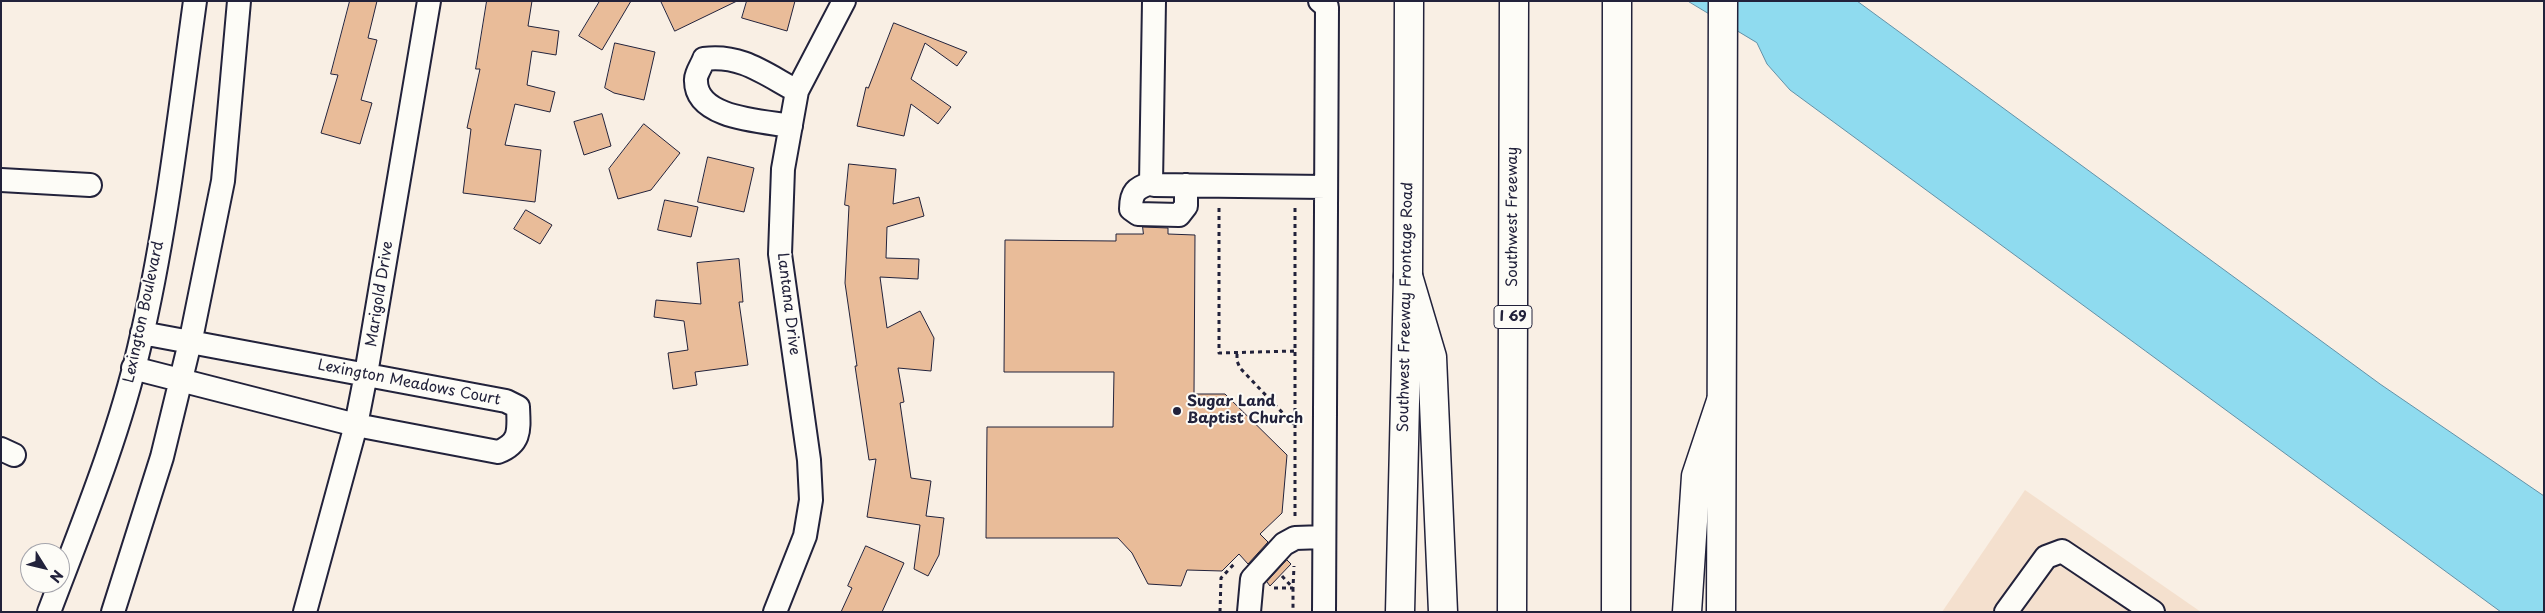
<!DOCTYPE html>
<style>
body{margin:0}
#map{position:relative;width:2545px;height:613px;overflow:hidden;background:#f9efe4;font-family:"Playpen Sans",sans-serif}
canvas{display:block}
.frame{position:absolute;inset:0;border:2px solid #22223b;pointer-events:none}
.north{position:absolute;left:20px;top:543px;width:50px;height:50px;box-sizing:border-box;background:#fdfcf7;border:1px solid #a5a5ac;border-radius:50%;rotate:126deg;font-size:14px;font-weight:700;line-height:20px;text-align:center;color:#22223b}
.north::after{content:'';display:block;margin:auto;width:18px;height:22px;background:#22223b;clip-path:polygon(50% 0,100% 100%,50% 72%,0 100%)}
</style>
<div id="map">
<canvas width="2545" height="613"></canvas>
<div class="frame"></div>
<div class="north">N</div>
</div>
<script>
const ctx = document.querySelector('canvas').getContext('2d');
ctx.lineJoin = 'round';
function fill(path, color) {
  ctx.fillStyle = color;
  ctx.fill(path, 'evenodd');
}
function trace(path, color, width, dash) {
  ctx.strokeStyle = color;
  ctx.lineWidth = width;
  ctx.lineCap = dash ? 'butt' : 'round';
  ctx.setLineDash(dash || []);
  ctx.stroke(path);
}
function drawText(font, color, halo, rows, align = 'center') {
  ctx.font = font + ' "Playpen Sans",sans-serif';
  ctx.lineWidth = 4;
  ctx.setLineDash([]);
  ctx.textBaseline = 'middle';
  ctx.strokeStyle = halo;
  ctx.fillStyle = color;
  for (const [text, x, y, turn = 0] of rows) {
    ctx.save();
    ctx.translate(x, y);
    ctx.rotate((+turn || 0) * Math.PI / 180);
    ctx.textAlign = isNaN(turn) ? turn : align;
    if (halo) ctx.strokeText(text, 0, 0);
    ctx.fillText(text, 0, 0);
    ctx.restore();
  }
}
const built = new Path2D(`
 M 2025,490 L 2201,612 L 1942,612 Z`);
const water = new Path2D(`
 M 1688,1 L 1857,1 L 2380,384 L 2544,496 L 2544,612 L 2501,612 L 1790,90 L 1767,64 L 1757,43 Z`);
const building = new Path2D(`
 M 350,1 L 377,1 L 368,38 L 377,40 L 361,100 L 372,103 L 360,144 L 321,133 L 338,75 L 331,74 Z
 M 487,1 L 532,1 L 528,26 L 559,31 L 556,55 L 532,51 L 527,85 L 555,92 L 550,112 L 515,104 L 505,145 L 541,150 L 535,202 L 463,193 L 471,129 L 467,128 L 480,69 L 476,69 Z
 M 600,1 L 631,1 L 602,50 L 579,36 Z
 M 661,1 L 737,1 L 675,31 Z
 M 747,1 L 795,1 L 787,31 L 742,18 Z
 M 894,23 L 967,52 L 957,66 L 925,43 L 911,79 L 951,107 L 938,124 L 911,104 L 904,136 L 857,126 L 866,87 L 868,88 Z
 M 615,43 L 655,52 L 644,100 L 614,93 L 605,88 Z
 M 602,114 L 611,146 L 584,155 L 574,122 Z
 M 644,124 L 680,153 L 651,190 L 618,199 L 609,169 Z
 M 708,157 L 754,168 L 744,212 L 698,202 Z
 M 849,164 L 896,169 L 893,204 L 919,197 L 924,216 L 887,227 L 886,258 L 919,259 L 918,279 L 880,277 L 887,328 L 920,311 L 934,338 L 931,371 L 898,368 L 904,402 L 900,403 L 911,478 L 931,481 L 926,516 L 944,518 L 939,555 L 928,576 L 914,569 L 920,525 L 867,517 L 876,459 L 869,460 L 855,366 L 857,366 L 845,283 L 849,206 L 845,205 Z
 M 665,200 L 698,207 L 691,237 L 658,230 Z
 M 526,210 L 552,225 L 540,244 L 514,229 Z
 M 1143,227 L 1168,228 L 1168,234 L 1195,235 L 1194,394 L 1225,394 L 1287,455 L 1282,513 L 1260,534 L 1268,542 L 1248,564 L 1239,554 L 1222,571 L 1187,570 L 1181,586 L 1148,584 L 1132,553 L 1118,538 L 986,538 L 987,427 L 1113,427 L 1114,372 L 1004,372 L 1005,240 L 1116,241 L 1116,234 L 1143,234 Z
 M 739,259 L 743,302 L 739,302 L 748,365 L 695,372 L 697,385 L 673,389 L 668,353 L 688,350 L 684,321 L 654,317 L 656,300 L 701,304 L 697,263 Z
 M 866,546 L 904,563 L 882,612 L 841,612 L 852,588 L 848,586 Z
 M 1287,560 L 1291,564 L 1270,586 L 1267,582 Z`);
const path = new Path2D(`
 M 1219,208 L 1219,353 L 1295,351
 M 1295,208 L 1295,518
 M 1237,354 L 1237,361 L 1240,368 L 1296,427
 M 1282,576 L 1293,588 L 1293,612
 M 1274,588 L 1293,588 L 1294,566
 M 1220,612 L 1221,578 L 1235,563`);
const minor = new Path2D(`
 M 1154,1 L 1151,183 L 1154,185 L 1326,187
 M 1320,1 L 1327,7 L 1324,612
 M 791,126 C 763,121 696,119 696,81 C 695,75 702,65 704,59 C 741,54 765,74 797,91
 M 1,180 L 90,185
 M 1151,183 C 1136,188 1131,192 1131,209 L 1138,214 L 1179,215 L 1186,206 L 1186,185
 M 133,368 L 356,425 L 498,452 C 521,443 519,430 518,407 L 506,401 L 142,333
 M 1,449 L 14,455
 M 49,612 C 82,525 118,438 139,348 C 166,234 179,117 195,1
 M 113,612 L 162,457 L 192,334 L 223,181 L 239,1
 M 305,612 L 356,425 L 366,374 L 429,1
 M 775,612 L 805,536 L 811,500 L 809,460 L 780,254 L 783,169 L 797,91 L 844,1
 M 1249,612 L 1252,579 L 1284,544 L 1295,538 L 1324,537
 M 2006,612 L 2046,557 L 2062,551 L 2153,612`);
const major = new Path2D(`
 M 1400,612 L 1408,276 L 1409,1
 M 1721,612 L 1723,1`);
const highway = new Path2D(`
 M 1408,276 L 1432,357 L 1443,612
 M 1512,612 L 1514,1
 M 1616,612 L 1617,1
 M 1687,612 L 1696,476 L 1721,401`);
const markers = [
 [1177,411,5,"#22223b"]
];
const shields = [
 [1513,317,38]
];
const shieldNames = [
 ["I 69",1513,317]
];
const streetNames = [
 ["Southwest Freeway",1513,217,-90],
 ["Marigold Drive",380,294,-81],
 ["Lantana Drive",788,304,83],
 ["Southwest Freeway Frontage Road",1406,307,-89],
 ["Lexington Boulevard",144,312,-78],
 ["Lexington Meadows Court",409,383,11]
];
const poiNames = [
 ["Sugar Land",1187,402],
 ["Baptist Church",1187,419]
];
fill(built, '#f4e0ce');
fill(water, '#8fdbef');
trace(water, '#6391a7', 1);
fill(building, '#e9bc99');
trace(building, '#22223b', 1);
trace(minor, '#22223b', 26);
trace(major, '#22223b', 31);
trace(highway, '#22223b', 31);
trace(path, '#22223b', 3, [4, 4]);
trace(minor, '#fdfcf7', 22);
trace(major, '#fdfcf7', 28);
trace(highway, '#fdfcf7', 28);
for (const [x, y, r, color] of markers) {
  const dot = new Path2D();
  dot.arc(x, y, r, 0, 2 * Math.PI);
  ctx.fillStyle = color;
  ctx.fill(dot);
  trace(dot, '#fdfcf7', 2);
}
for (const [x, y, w] of shields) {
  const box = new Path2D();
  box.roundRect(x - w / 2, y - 11.5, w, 23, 4);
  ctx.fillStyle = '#fdfcf7';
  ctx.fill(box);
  trace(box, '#22223b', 1);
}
drawText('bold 14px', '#22223b', null, shieldNames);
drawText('15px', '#22223b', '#fdfcf7', streetNames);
drawText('bold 15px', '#22223b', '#fdfcf7', poiNames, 'left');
</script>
